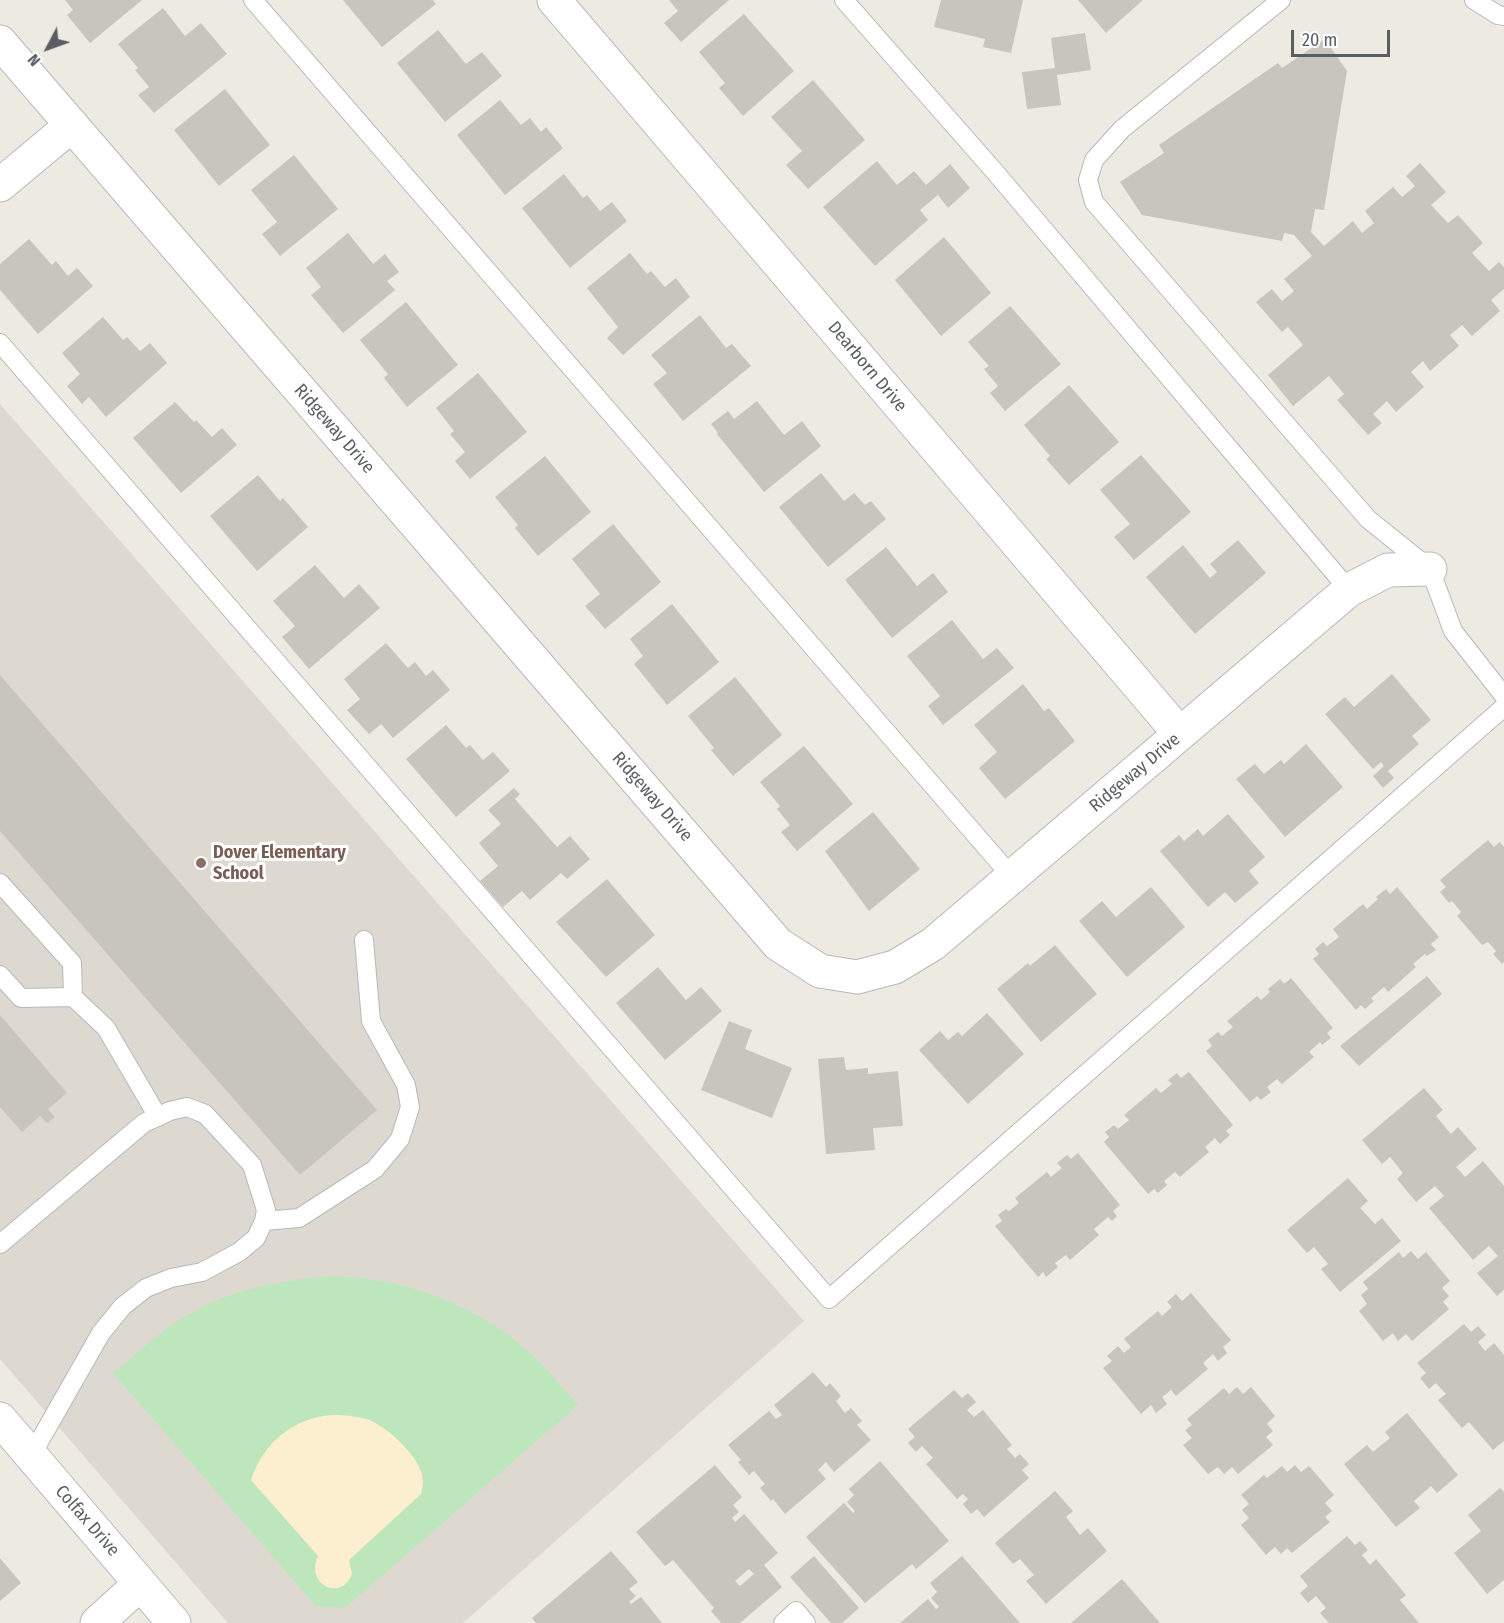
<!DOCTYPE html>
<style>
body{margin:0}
#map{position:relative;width:1504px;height:1623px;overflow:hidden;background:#edeae2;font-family:"Fira Sans Condensed",sans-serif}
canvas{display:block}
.north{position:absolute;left:18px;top:18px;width:60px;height:60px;-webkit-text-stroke:4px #fff;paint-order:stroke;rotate:229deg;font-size:16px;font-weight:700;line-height:24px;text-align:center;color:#5a5e63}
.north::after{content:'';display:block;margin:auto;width:21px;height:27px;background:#5a5e63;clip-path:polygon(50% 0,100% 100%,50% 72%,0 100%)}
.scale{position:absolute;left:1291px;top:30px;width:99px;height:27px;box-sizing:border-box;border:3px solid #5a5e63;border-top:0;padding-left:8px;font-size:18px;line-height:21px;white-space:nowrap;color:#5a5e63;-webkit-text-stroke:4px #fff;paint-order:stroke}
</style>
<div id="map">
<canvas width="1504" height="1623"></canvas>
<div class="north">N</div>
<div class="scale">20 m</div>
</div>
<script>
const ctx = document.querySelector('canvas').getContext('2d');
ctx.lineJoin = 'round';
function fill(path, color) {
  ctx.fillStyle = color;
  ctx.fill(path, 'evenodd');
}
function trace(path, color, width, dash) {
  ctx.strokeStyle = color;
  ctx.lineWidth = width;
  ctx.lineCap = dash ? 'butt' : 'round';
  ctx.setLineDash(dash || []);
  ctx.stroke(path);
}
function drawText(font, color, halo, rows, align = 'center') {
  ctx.font = font + ' "Fira Sans Condensed",sans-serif';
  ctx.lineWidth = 6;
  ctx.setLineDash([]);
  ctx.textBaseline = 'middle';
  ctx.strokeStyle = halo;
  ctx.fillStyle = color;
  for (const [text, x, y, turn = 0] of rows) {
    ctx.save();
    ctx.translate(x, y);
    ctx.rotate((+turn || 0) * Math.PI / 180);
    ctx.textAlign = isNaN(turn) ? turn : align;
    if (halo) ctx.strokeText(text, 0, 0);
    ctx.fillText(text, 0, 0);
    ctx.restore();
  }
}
const education = new Path2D(`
 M 0,404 L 804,1321 L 463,1623 L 228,1623 L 0,1359 Z`);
const green = new Path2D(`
 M 330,1276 C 404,1278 472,1302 528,1351 C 546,1367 562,1387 578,1405 L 345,1608 L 316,1606 L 113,1373 C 132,1358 150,1341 170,1326 C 218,1292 273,1281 330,1276 Z`);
const sand = new Path2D(`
 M 332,1415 C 344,1415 357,1416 369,1420 C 389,1428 422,1458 423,1481 C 423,1485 422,1490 421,1494 L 349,1560 L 352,1574 C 341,1602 305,1585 318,1556 L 251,1480 C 263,1443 293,1418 332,1415 Z`);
const building = new Path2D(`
 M 65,0 L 142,0 L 90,43 L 67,15 L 73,10 Z
 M 343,0 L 433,0 L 436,4 L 382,47 Z
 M 669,0 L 729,0 L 681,42 L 664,23 L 678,11 Z
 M 941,0 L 1023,0 L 1011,53 L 983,47 L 985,39 L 934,27 Z
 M 1078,0 L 1143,0 L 1106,33 Z
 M 163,8 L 185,36 L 201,23 L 227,54 L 154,113 L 138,95 L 149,87 L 135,70 L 138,68 L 118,44 Z
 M 744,14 L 794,71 L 743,116 L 719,88 L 725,83 L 699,52 Z
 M 438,30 L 466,64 L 482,52 L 502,76 L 445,122 L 397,63 Z
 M 1085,33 L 1091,70 L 1057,75 L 1061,105 L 1027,109 L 1022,72 L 1055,68 L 1051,38 Z
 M 1325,39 L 1347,71 L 1324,210 L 1315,209 L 1311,232 L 1324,246 L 1353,221 L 1362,233 L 1374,223 L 1365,211 L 1393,187 L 1402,197 L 1415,186 L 1406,176 L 1420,163 L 1446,192 L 1431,205 L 1448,223 L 1458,215 L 1483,243 L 1472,253 L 1489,271 L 1499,262 L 1504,267 L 1504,289 L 1491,300 L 1500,311 L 1472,336 L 1462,325 L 1450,335 L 1459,346 L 1430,371 L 1423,361 L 1411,372 L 1424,387 L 1396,412 L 1387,401 L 1373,414 L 1382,423 L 1368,435 L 1337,400 L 1344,394 L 1329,376 L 1293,406 L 1268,375 L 1303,345 L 1288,327 L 1282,332 L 1256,302 L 1272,289 L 1282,301 L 1294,291 L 1284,279 L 1312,256 L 1294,235 L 1284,233 L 1282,241 L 1142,215 L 1120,182 L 1164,153 L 1159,145 L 1278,63 L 1282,68 Z
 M 813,80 L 865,140 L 808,189 L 786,165 L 802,151 L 771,117 Z
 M 225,89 L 270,145 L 219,186 L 174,130 Z
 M 500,100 L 521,125 L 530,118 L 541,132 L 546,127 L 563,148 L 505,195 L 457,135 Z
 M 294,155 L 338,209 L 280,256 L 262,234 L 277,222 L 251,190 Z
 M 877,161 L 897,185 L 914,171 L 926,185 L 950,164 L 970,188 L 948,208 L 938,195 L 920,210 L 928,220 L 875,266 L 823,207 Z
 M 564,174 L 583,198 L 587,195 L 600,211 L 612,202 L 627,221 L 570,268 L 522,208 Z
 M 348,233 L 373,264 L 385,254 L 399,272 L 387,281 L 395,290 L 343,333 L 311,295 L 321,287 L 306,268 Z
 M 944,237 L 991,293 L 941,336 L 895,280 Z
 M 29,239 L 52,265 L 56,261 L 68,276 L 77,268 L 93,286 L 38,334 L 0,290 L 0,264 Z
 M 630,253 L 647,274 L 651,271 L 665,287 L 676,278 L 690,297 L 623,355 L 607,338 L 618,327 L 587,288 Z
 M 406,302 L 458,365 L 407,407 L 384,378 L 388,374 L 360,340 Z
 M 1010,306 L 1061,364 L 1005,411 L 990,393 L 998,386 L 984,369 L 989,366 L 968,342 Z
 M 700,315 L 726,348 L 732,344 L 751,366 L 683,421 L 653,384 L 667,373 L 651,355 Z
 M 103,317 L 123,340 L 127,337 L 140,351 L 150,343 L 167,363 L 106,417 L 89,397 L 82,404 L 67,386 L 80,374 L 62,353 Z
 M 478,373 L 527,432 L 470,479 L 455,461 L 465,452 L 450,434 L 454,431 L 436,408 Z
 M 1069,385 L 1119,442 L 1069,485 L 1046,459 L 1050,456 L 1024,425 Z
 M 757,401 L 784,435 L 802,421 L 821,446 L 764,492 L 717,434 L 718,433 L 711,424 L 728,411 L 734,419 Z
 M 175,402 L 194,422 L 196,420 L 212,437 L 222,428 L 237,445 L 181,493 L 133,438 Z
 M 1141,455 L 1191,512 L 1134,560 L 1114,537 L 1130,524 L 1100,490 Z
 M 545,456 L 591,512 L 538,556 L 515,528 L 518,525 L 495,497 Z
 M 821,473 L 844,501 L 854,493 L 865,505 L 871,501 L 886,519 L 828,567 L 779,507 Z
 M 258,475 L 280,501 L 283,498 L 308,527 L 257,571 L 210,516 Z
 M 613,524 L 661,582 L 605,629 L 585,606 L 600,594 L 572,559 Z
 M 1238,540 L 1266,573 L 1195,634 L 1146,577 L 1183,545 L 1210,578 L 1217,572 L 1210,564 Z
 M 886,547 L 917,586 L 933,573 L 948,592 L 892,638 L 845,580 Z
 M 315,565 L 344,598 L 359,584 L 380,608 L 309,669 L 282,637 L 295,626 L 273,601 Z
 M 672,604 L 719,662 L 667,705 L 634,664 L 643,656 L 630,639 Z
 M 952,620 L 983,659 L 997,648 L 1014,668 L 943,725 L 928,706 L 940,696 L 907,656 Z
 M 386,643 L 408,668 L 415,662 L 426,676 L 433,670 L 450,690 L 393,738 L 381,724 L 369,734 L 347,710 L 360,699 L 344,679 Z
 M 1392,674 L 1431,720 L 1412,736 L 1419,744 L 1388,771 L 1394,778 L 1383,788 L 1373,776 L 1384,766 L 1381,762 L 1373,769 L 1325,714 L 1345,697 L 1354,707 Z
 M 0,675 L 377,1110 L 300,1175 L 0,831 Z
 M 735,677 L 782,735 L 733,776 L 711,750 L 714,748 L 688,716 Z
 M 1023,684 L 1044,711 L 1049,708 L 1075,741 L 1005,799 L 979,768 L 997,752 L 974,725 Z
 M 446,725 L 466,748 L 470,745 L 483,760 L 493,752 L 510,771 L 456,817 L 406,759 Z
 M 1306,744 L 1343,787 L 1285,837 L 1236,779 L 1255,764 L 1264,774 L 1281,760 L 1284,764 Z
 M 804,746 L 853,804 L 797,851 L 781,832 L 790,825 L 777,809 L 780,806 L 760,782 Z
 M 514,788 L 520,794 L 515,799 L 557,847 L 570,836 L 590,859 L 567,879 L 561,873 L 530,900 L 522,891 L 503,907 L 480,881 L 498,866 L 479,843 L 501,824 L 488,810 Z
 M 873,812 L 920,869 L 869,911 L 825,851 Z
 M 1228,814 L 1265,857 L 1249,871 L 1259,883 L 1235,903 L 1225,892 L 1208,907 L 1160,851 L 1179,835 L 1184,841 L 1198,829 L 1203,836 Z
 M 1488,840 L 1494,847 L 1500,842 L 1504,847 L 1504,962 L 1502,964 L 1493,954 L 1496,951 L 1488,942 L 1482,945 L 1457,916 L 1461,912 L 1452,901 L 1449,903 L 1440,892 L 1446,887 L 1440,880 Z
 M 607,879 L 655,935 L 606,977 L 556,922 Z
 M 1151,887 L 1185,927 L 1127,977 L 1079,921 L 1102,901 L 1116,917 Z
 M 1397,887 L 1439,937 L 1431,944 L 1436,950 L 1427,956 L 1425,954 L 1413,964 L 1416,967 L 1388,992 L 1384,987 L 1371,998 L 1374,1001 L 1365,1009 L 1361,1005 L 1356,1010 L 1313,959 L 1319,954 L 1315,949 L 1323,942 L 1327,946 L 1339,937 L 1333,929 L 1363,904 L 1367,909 L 1378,899 L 1376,897 L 1386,889 L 1390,894 Z
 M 1055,945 L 1097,994 L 1041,1042 L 997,989 L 1028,963 L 1030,966 Z
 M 658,967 L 686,1000 L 701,987 L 722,1011 L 665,1060 L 616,1003 Z
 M 1427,976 L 1442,994 L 1359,1066 L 1340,1046 Z
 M 1291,978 L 1333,1028 L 1327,1033 L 1331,1038 L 1322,1045 L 1320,1042 L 1309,1052 L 1314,1057 L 1282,1084 L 1277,1079 L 1267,1087 L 1271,1092 L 1261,1100 L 1257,1096 L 1250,1102 L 1206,1051 L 1212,1046 L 1208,1040 L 1218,1032 L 1222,1036 L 1233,1027 L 1227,1021 L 1257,996 L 1261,1000 L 1270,992 L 1268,989 L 1280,979 L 1284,984 Z
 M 987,1013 L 1024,1054 L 968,1104 L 919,1050 L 940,1031 L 948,1040 L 958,1032 L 962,1036 Z
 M 0,1015 L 67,1093 L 48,1109 L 55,1117 L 47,1123 L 40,1116 L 22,1132 L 0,1107 Z
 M 729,1021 L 752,1030 L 745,1049 L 792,1068 L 772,1118 L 701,1090 Z
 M 844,1057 L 846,1070 L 868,1068 L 868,1074 L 898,1071 L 903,1126 L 873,1128 L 875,1150 L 826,1154 L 818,1059 Z
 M 1189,1072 L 1233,1125 L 1226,1131 L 1230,1135 L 1220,1144 L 1215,1138 L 1205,1147 L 1209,1152 L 1180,1177 L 1175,1172 L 1164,1181 L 1167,1185 L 1158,1193 L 1154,1189 L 1148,1194 L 1104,1142 L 1109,1137 L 1105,1132 L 1114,1125 L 1118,1129 L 1129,1120 L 1124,1115 L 1156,1088 L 1161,1093 L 1172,1084 L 1168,1080 L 1177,1073 L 1181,1078 Z
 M 1424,1088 L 1443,1110 L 1436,1116 L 1451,1134 L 1458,1127 L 1477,1149 L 1456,1167 L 1465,1177 L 1483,1161 L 1504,1186 L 1504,1290 L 1497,1296 L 1477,1273 L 1498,1256 L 1489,1246 L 1473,1260 L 1429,1208 L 1444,1196 L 1435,1186 L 1416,1202 L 1397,1179 L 1403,1173 L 1390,1157 L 1382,1164 L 1362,1140 Z
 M 1078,1153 L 1120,1205 L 1113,1211 L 1117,1216 L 1112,1221 L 1108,1217 L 1094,1229 L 1099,1235 L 1070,1260 L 1066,1255 L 1055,1263 L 1058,1267 L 1046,1277 L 1043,1272 L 1038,1277 L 995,1226 L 1002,1221 L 998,1215 L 1006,1209 L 1009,1211 L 1019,1203 L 1015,1198 L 1047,1172 L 1051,1177 L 1062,1168 L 1057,1163 L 1067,1155 L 1071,1159 Z
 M 1348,1178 L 1368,1201 L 1360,1208 L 1375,1224 L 1382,1218 L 1401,1241 L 1340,1292 L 1321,1269 L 1328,1264 L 1314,1247 L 1307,1253 L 1287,1230 Z
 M 1411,1251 L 1418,1259 L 1426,1252 L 1450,1281 L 1442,1288 L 1449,1296 L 1443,1302 L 1449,1309 L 1412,1341 L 1406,1334 L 1398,1341 L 1393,1333 L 1383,1341 L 1359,1311 L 1367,1304 L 1361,1295 L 1368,1289 L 1363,1282 L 1399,1252 L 1403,1258 Z
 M 1191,1293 L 1231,1340 L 1223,1347 L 1227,1353 L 1218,1361 L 1213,1354 L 1203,1363 L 1208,1369 L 1176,1396 L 1171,1390 L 1162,1397 L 1167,1404 L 1156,1413 L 1151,1405 L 1141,1414 L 1103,1368 L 1112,1361 L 1107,1356 L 1118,1346 L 1124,1353 L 1131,1347 L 1124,1339 L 1158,1311 L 1162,1316 L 1172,1307 L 1167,1302 L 1176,1294 L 1182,1301 Z
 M 1464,1324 L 1471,1332 L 1478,1326 L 1486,1335 L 1478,1342 L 1485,1351 L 1494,1343 L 1504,1355 L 1504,1441 L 1493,1450 L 1469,1422 L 1462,1428 L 1438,1400 L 1446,1394 L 1436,1383 L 1429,1389 L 1420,1378 L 1426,1373 L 1417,1363 Z
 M 813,1372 L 826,1387 L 830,1383 L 841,1396 L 836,1401 L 845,1413 L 851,1408 L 862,1421 L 857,1425 L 871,1440 L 834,1472 L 826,1462 L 818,1470 L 826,1479 L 785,1514 L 773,1499 L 771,1501 L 760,1488 L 765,1484 L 754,1471 L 749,1475 L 738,1462 L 741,1460 L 728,1445 L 769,1411 L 776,1419 L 782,1415 L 774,1405 Z
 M 1237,1387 L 1243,1394 L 1251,1387 L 1275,1416 L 1267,1424 L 1273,1431 L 1266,1437 L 1273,1445 L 1238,1474 L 1232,1467 L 1224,1474 L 1218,1467 L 1208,1474 L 1183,1445 L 1192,1438 L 1185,1430 L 1192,1425 L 1187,1419 L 1224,1388 L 1229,1394 Z
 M 954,1390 L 962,1398 L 968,1393 L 976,1402 L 967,1410 L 974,1417 L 983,1410 L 1012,1445 L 1007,1449 L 1015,1458 L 1020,1454 L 1029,1464 L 1022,1470 L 1029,1478 L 984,1517 L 977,1509 L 971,1514 L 963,1504 L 968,1499 L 963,1494 L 957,1499 L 926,1464 L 933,1458 L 922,1446 L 916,1452 L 908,1443 L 915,1437 L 908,1429 Z
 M 1407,1413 L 1458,1475 L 1437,1493 L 1431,1486 L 1414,1501 L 1420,1508 L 1396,1527 L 1344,1464 L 1367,1445 L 1373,1452 L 1390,1438 L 1385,1432 Z
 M 880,1461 L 949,1541 L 916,1569 L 912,1564 L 865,1603 L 806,1537 L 844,1503 L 853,1513 L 855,1511 L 847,1502 L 854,1495 L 849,1489 Z
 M 715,1465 L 742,1497 L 733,1505 L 739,1512 L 732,1518 L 735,1522 L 744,1514 L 778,1553 L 764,1565 L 782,1587 L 740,1623 L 721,1623 L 711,1611 L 714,1608 L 673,1560 L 665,1566 L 636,1532 ZM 749,1569 L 754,1574 L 740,1586 L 735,1581 Z
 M 1295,1465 L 1301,1472 L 1309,1466 L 1334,1495 L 1325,1503 L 1332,1511 L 1325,1517 L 1330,1522 L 1292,1553 L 1287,1548 L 1281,1554 L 1275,1547 L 1266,1555 L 1241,1525 L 1249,1518 L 1242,1510 L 1249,1504 L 1241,1495 L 1264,1475 L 1267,1478 L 1282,1466 L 1287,1472 Z
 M 1500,1488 L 1504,1492 L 1504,1580 L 1487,1594 L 1454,1553 L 1481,1531 L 1468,1515 Z
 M 1055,1491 L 1073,1511 L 1066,1517 L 1080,1535 L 1088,1528 L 1107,1551 L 1046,1604 L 1026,1581 L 1034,1575 L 1020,1559 L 1013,1564 L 995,1543 Z
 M 1347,1536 L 1355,1545 L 1360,1541 L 1368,1550 L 1362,1555 L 1370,1565 L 1376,1559 L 1406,1595 L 1400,1600 L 1419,1623 L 1329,1623 L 1320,1613 L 1326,1608 L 1316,1596 L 1308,1603 L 1300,1593 L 1308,1586 L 1300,1576 Z
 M 611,1551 L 638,1582 L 629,1589 L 636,1596 L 629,1602 L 631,1604 L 641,1597 L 662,1623 L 536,1623 L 532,1618 Z
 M 814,1556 L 859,1608 L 842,1623 L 831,1623 L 790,1577 Z
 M 962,1556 L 1020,1623 L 900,1623 L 928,1599 L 936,1609 L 939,1607 L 931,1598 L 937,1592 L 930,1583 Z
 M 0,1558 L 21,1583 L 0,1601 Z
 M 1122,1579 L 1160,1623 L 1071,1623 Z`);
const lane = new Path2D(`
 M 253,0 L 1012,877
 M 844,0 L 995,172 L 1349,590
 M 1281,0 L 1122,129 L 1094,160 L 1088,180 L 1094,202 L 1368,519 L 1430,569 L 1453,631 L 1504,696
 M 1474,0 L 1498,15 L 1504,16
 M 0,343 L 829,1299 L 1504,707
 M 0,883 L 72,963 L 73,997 L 106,1028 L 158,1117
 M 0,975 L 21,998 L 73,997
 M 264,1221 L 299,1218 L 375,1169 L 400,1139 L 410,1107 L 406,1085 L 371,1021 L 364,940
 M 0,1244 L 144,1123 L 170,1111 L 187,1107 L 205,1114 L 252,1165 L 266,1210 L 264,1221 L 256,1238 L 239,1252 L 202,1272 L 171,1278 L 146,1288 L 123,1306 L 101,1333 L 31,1456
 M 783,1623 L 796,1611 L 806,1623`);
const street = new Path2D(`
 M 554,0 L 1180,734
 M 0,42 L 778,944 L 820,971 L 857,977 L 895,967 L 933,944 L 1349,590 L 1388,570 L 1430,569
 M 0,185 L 72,125
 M 97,1623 L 140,1584`);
const secondary = new Path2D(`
 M 0,1419 L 174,1623`);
const markers = [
 [201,863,6,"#8d6e63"]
];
const streetNames = [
 ["Dearborn Drive",867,367,50],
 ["Ridgeway Drive",334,429,49],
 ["Ridgeway Drive",1135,773,-40],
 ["Ridgeway Drive",652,797,49],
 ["Colfax Drive",87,1521,49]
];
const educationNames = [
 ["Dover Elementary",213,853],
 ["School",213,874]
];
fill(education, '#ded9d0');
fill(green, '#bee6bd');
fill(sand, '#fbefcf');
fill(building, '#c8c5bf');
trace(lane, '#b4b8bd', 20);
trace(street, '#b4b8bd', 35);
trace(secondary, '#b5b9bf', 35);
trace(lane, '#fff', 18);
trace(street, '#fff', 33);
trace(secondary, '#fff', 33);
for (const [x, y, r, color] of markers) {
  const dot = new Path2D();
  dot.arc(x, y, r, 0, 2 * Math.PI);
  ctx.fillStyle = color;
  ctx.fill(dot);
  trace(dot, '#fff', 2);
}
drawText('18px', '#5a5e63', '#fff', streetNames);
drawText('bold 18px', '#785e54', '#fff', educationNames, 'left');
</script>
